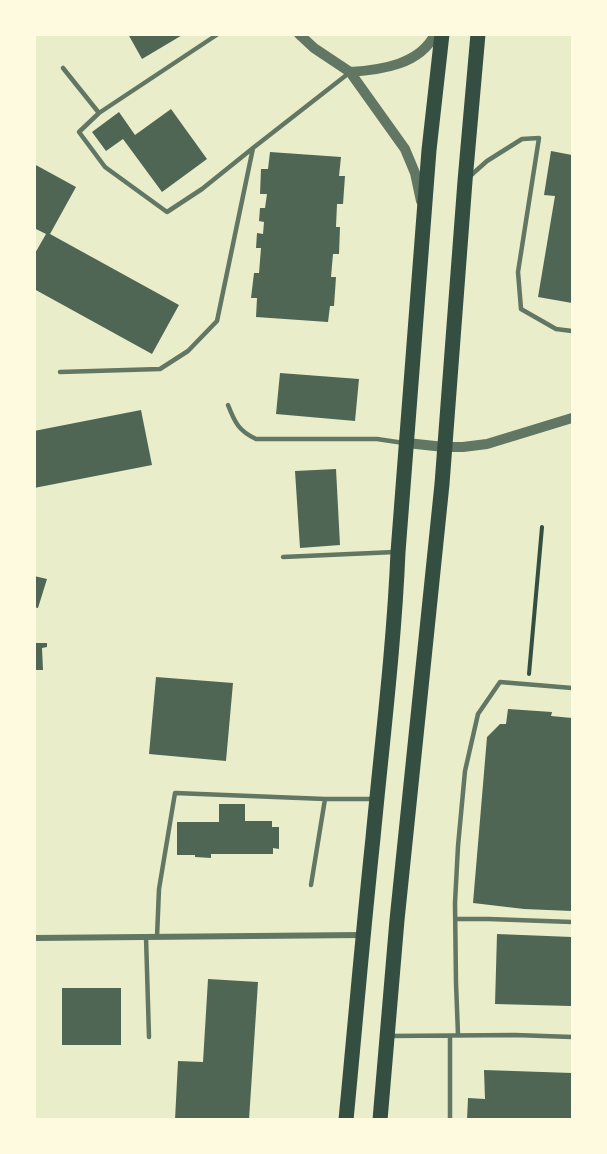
<!DOCTYPE html>
<style>
body{margin:0}
#map{position:relative;width:607px;height:1154px;overflow:hidden;background:#e9edc9;font-family:Barlow,sans-serif}
canvas{display:block}
.frame{position:absolute;inset:0;border:36px solid #fefae0;pointer-events:none}
</style>
<div id="map">
<canvas width="607" height="1154"></canvas>
<div class="frame"></div>
</div>
<script>
const ctx = document.querySelector('canvas').getContext('2d');
ctx.lineJoin = 'round';
function fill(path, color) {
  ctx.fillStyle = color;
  ctx.fill(path, 'evenodd');
}
function trace(path, color, width, dash) {
  ctx.strokeStyle = color;
  ctx.lineWidth = width;
  ctx.lineCap = dash ? 'butt' : 'round';
  ctx.setLineDash(dash || []);
  ctx.stroke(path);
}
const building = new Path2D(`
 M 128,34 L 184,34 L 142,59 Z
 M 171,109 L 207,159 L 162,192 L 123,139 L 106,151 L 92,132 L 119,112 L 135,135 Z
 M 551,151 L 572,155 L 572,303 L 538,297 L 555,196 L 544,195 Z
 M 270,152 L 341,157 L 339,176 L 345,176 L 343,204 L 337,204 L 336,227 L 340,227 L 339,254 L 333,254 L 331,277 L 336,277 L 334,306 L 330,306 L 328,322 L 256,317 L 257,298 L 251,298 L 254,273 L 259,273 L 261,248 L 256,248 L 257,233 L 263,234 L 264,222 L 259,221 L 260,208 L 265,208 L 267,194 L 260,194 L 261,169 L 268,169 Z
 M 34,164 L 76,187 L 50,234 L 179,305 L 152,354 L 34,289 L 34,255 L 46,234 L 34,228 Z
 M 280,373 L 359,379 L 355,421 L 276,414 Z
 M 141,410 L 152,465 L 34,488 L 34,431 Z
 M 336,469 L 340,545 L 300,548 L 295,471 Z
 M 34,576 L 47,579 L 38,608 L 34,607 Z
 M 34,643 L 47,643 L 47,647 L 42,648 L 43,670 L 34,670 Z
 M 156,677 L 233,683 L 226,761 L 149,754 Z
 M 508,709 L 552,712 L 551,716 L 572,718 L 572,911 L 524,909 L 473,903 L 487,737 L 500,724 L 506,724 Z
 M 219,804 L 245,804 L 245,821 L 272,821 L 272,827 L 279,827 L 279,849 L 273,848 L 273,854 L 211,854 L 211,858 L 195,857 L 195,855 L 177,855 L 177,822 L 219,822 Z
 M 497,934 L 572,937 L 571,1006 L 495,1004 Z
 M 208,979 L 258,982 L 249,1120 L 175,1120 L 178,1061 L 203,1062 Z
 M 62,988 L 121,988 L 121,1045 L 62,1045 Z
 M 484,1070 L 572,1073 L 572,1120 L 467,1120 L 468,1098 L 485,1099 Z`);
const path = new Path2D(`
 M 529,674 L 542,527`);
const service = new Path2D(`
 M 63,68 L 99,113 L 218,34
 M 99,113 L 79,132 L 105,167 L 167,212 L 202,189 L 253,148
 M 469,177 L 487,161 L 522,139 L 539,138 L 518,272 L 521,309 L 556,329 L 572,331
 M 60,372 L 160,369 L 188,351 L 217,321 L 253,148 L 349,73
 M 228,405 C 235,423 239,431 256,439 L 377,439 L 404,443
 M 283,557 L 395,552
 M 311,885 L 325,799
 M 456,919 L 489,919 L 572,922
 M 146,937 L 149,1037
 M 157,937 L 159,889 L 175,793 L 325,799 L 375,799
 M 458,1035 L 456,983 L 455,903 L 458,846 L 465,771 L 478,714 L 500,682 L 572,688
 M 389,1036 L 515,1035 L 572,1037
 M 450,1120 L 450,1036`);
const minor = new Path2D(`
 M 34,938 L 362,935`);
const tertiary = new Path2D(`
 M 299,34 L 314,48 L 350,72 L 405,149 L 415,173 L 421,201
 M 350,72 C 380,70 420,65 435,34
 M 407,443 L 444,447 L 463,447 L 487,444 L 572,418`);
const trunk = new Path2D(`
 M 346,1120 C 355,1026 363,932 373,838 C 382,743 394,647 398,552 L 429,150 L 442,34
 M 380,1120 L 397,920 L 442,484 L 465,181 L 478,34`);
fill(building, '#4f6655');
trace(path, '#344e41', 4);
trace(service, '#617663', 4.5);
trace(minor, '#617663', 6);
trace(tertiary, '#617663', 10);
trace(trunk, '#344e41', 15);
</script>
